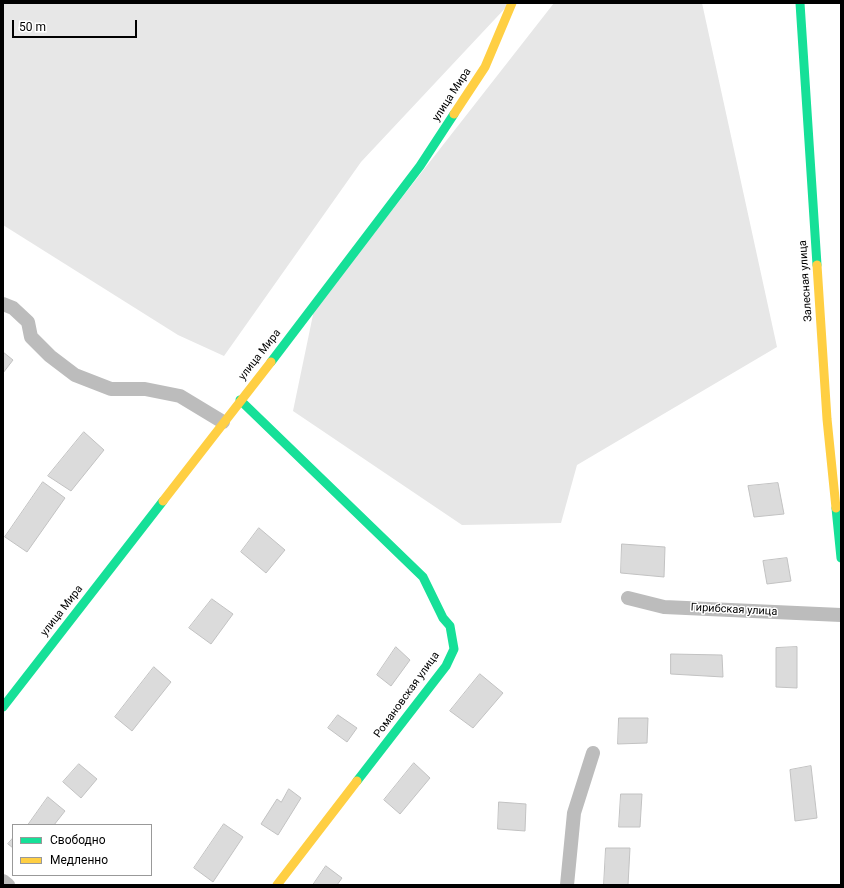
<!DOCTYPE html>
<meta charset="utf-8">
<style>
body{margin:0}
#map{position:relative;width:844px;height:888px;overflow:hidden;background:#fff;font-family:Roboto,sans-serif}
canvas{display:block}
.frame{position:absolute;inset:0;border:4px solid #000;pointer-events:none}
.legend{position:absolute;left:12px;top:824px;width:140px;height:52px;box-sizing:border-box;background:#fff;border:1px solid #999;margin:0;padding:5px 7px;list-style:none;font-size:12px;color:#000}
.legend li{display:flex;align-items:center;gap:8px;height:20px}
.legend b{width:20px;border:1px solid #999}
.scale{position:absolute;left:12px;top:20px;width:125px;height:18px;box-sizing:border-box;border:2px solid #000;border-top:0;padding-left:5px;font-size:12px;line-height:14px;white-space:nowrap;color:#000;-webkit-text-stroke:3px #fff;paint-order:stroke}
</style>
<div id="map">
<canvas width="844" height="888"></canvas>
<div class="frame"></div>
<ul class="legend">
<li><b style="height:5px;background:#16e098"></b>Свободно</li>
<li><b style="height:5px;background:#ffcf43"></b>Медленно</li>
</ul>
<div class="scale">50 m</div>
</div>
<script>
const ctx = document.querySelector('canvas').getContext('2d');
ctx.lineJoin = 'round';
function fill(path, color) {
  ctx.fillStyle = color;
  ctx.fill(path, 'evenodd');
}
function trace(path, color, width, dash) {
  ctx.strokeStyle = color;
  ctx.lineWidth = width;
  ctx.lineCap = dash ? 'butt' : 'round';
  ctx.setLineDash(dash || []);
  ctx.stroke(path);
}
function drawText(font, color, halo, rows, align = 'center') {
  ctx.font = font + ' Roboto,sans-serif';
  ctx.lineWidth = 3;
  ctx.setLineDash([]);
  ctx.textBaseline = 'middle';
  ctx.strokeStyle = halo;
  ctx.fillStyle = color;
  for (const [text, x, y, turn = 0] of rows) {
    ctx.save();
    ctx.translate(x, y);
    ctx.rotate((+turn || 0) * Math.PI / 180);
    ctx.textAlign = isNaN(turn) ? turn : align;
    if (halo) ctx.strokeText(text, 0, 0);
    ctx.fillText(text, 0, 0);
    ctx.restore();
  }
}
const green = new Path2D(`
 M 3,3 L 510,3 L 361,162 L 224,356 L 178,335 L 3,225 Z
 M 554,3 L 702,3 L 777,347 L 577,465 L 561,523 L 462,525 L 293,411 L 314,310 Z`);
const building = new Path2D(`
 M 3,352 L 13,360 L 3,373 Z
 M 84,432 L 104,450 L 71,491 L 48,476 Z
 M 43,482 L 65,498 L 27,552 L 5,537 Z
 M 778,483 L 784,514 L 754,517 L 748,486 Z
 M 259,528 L 285,550 L 266,573 L 241,552 Z
 M 622,544 L 665,547 L 664,577 L 621,573 Z
 M 787,558 L 791,581 L 767,584 L 763,561 Z
 M 212,599 L 233,614 L 211,644 L 189,628 Z
 M 396,647 L 410,660 L 391,686 L 377,675 Z
 M 797,647 L 797,688 L 776,687 L 776,648 Z
 M 671,654 L 722,655 L 723,677 L 671,674 Z
 M 154,667 L 171,682 L 132,731 L 115,717 Z
 M 480,674 L 503,693 L 473,728 L 450,711 Z
 M 338,715 L 357,728 L 347,742 L 328,728 Z
 M 619,718 L 648,718 L 647,743 L 618,744 Z
 M 414,763 L 430,778 L 400,814 L 384,800 Z
 M 79,764 L 97,779 L 81,798 L 63,782 Z
 M 811,766 L 817,818 L 795,821 L 790,770 Z
 M 289,789 L 301,798 L 278,835 L 261,824 L 277,799 L 281,802 Z
 M 621,794 L 642,794 L 640,827 L 619,827 Z
 M 48,797 L 65,811 L 54,825 L 28,825 Z
 M 499,802 L 526,804 L 525,831 L 498,829 Z
 M 224,824 L 243,837 L 213,882 L 194,868 Z
 M 13,838 L 13,848 L 8,844 Z
 M 606,848 L 630,848 L 628,885 L 604,885 Z
 M 326,866 L 342,878 L 337,885 L 313,885 Z`);
const street = new Path2D(`
 M 3,304 L 13,308 L 28,322 L 31,337 L 50,356 L 75,375 L 111,389 L 145,389 L 180,396 L 223,422
 M 628,598 L 664,607 L 841,615
 M 3,881 L 8,885
 M 567,885 L 574,813 L 593,753`);
const fast = new Path2D(`
 M 800,3 L 817,265
 M 271,362 L 420,166 L 454,114
 M 240,400 L 423,577 L 443,618 L 450,626 L 454,649 L 446,666 L 357,781
 M 836,508 L 841,558
 M 3,707 L 163,501`);
const slow = new Path2D(`
 M 454,114 L 485,67 L 512,3
 M 817,265 L 827,419 L 836,508
 M 163,501 L 271,362
 M 277,885 L 357,781`);
const streetNames = [
 ["улица Мира",452,95,-57],
 ["Залесная улица",806,281,-94],
 ["улица Мира",260,355,-52],
 ["Гирибская улица",734,610,3],
 ["улица Мира",62,611,-52],
 ["Романовская улица",407,695,-54]
];
fill(green, '#e7e7e7');
fill(building, '#dbdbdb');
trace(building, '#c2c2c2', 1);
trace(street, '#bcbcbc', 14);
trace(fast, '#16e098', 9);
trace(slow, '#ffcf43', 9);
drawText('11px', '#000', '#fff', streetNames);
</script>
